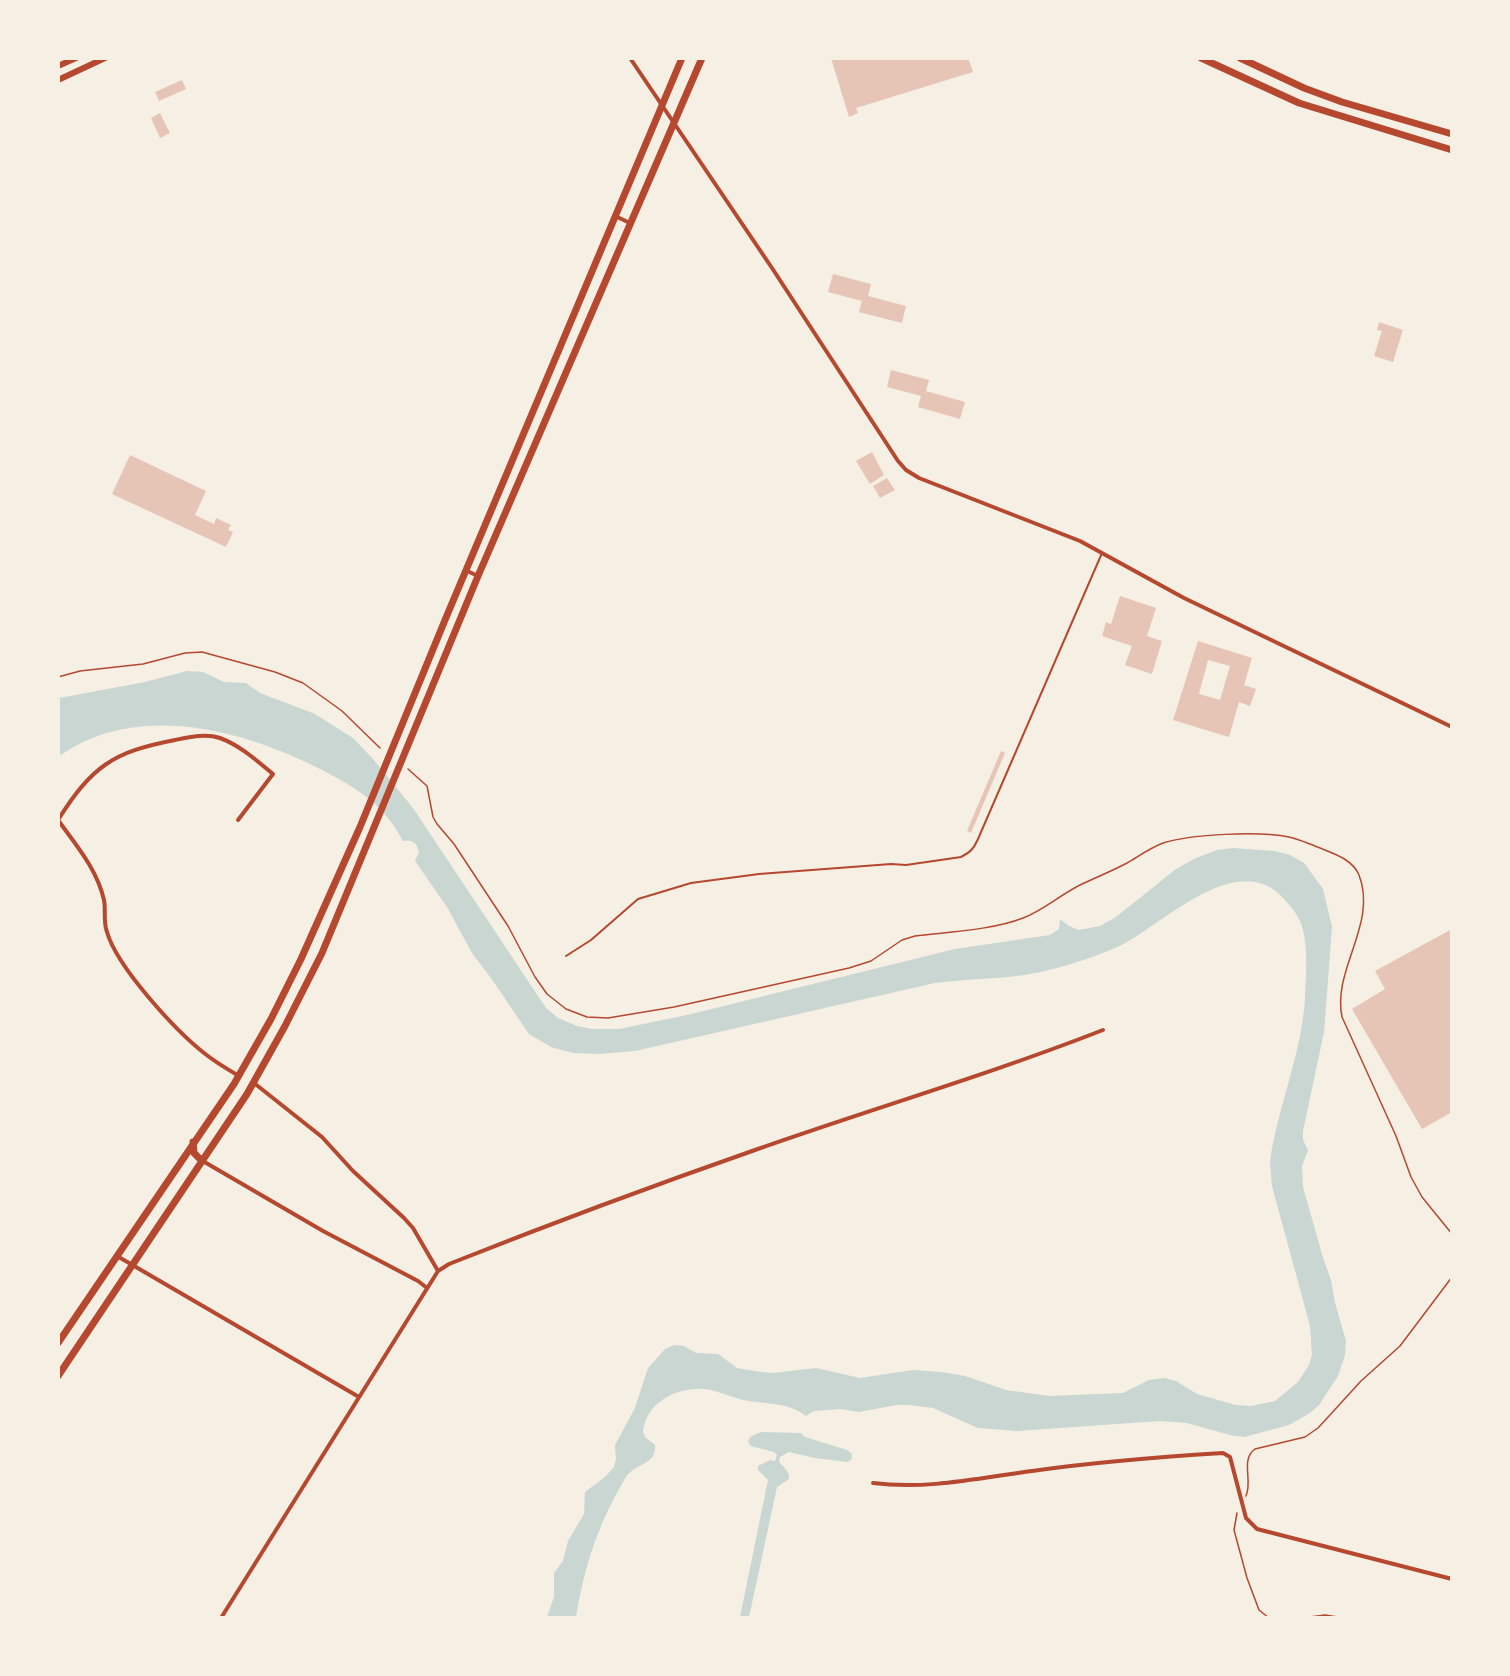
<!DOCTYPE html>
<style>
body{margin:0}
#map{position:relative;width:1510px;height:1676px;overflow:hidden;background:#f6efe4;font-family:"PT Sans",sans-serif}
canvas{display:block}
.frame{position:absolute;inset:0;border:60px solid #f6efe4;pointer-events:none}
</style>
<div id="map">
<canvas width="1510" height="1676"></canvas>
<div class="frame"></div>
</div>
<script>
const ctx = document.querySelector('canvas').getContext('2d');
ctx.lineJoin = 'round';
function fill(path, color) {
  ctx.fillStyle = color;
  ctx.fill(path, 'evenodd');
}
function trace(path, color, width, dash) {
  ctx.strokeStyle = color;
  ctx.lineWidth = width;
  ctx.lineCap = dash ? 'butt' : 'round';
  ctx.setLineDash(dash || []);
  ctx.stroke(path);
}
const water = new Path2D(`
 M 187,671 L 203,672 L 224,682 L 246,683 L 260,693 L 315,714 L 353,738 L 373,759 L 413,808 L 546,1008 L 558,1018 L 577,1026 L 592,1029 L 619,1029 L 687,1015 L 955,949 L 1050,935 L 1059,929 L 1060,919 L 1069,926 L 1079,930 L 1100,926 L 1116,917 L 1176,869 L 1196,858 L 1217,850 L 1233,848 L 1274,851 L 1290,855 L 1304,863 L 1323,889 L 1332,927 L 1324,1032 L 1303,1131 L 1303,1140 L 1308,1150 L 1302,1166 L 1303,1187 L 1323,1258 L 1331,1280 L 1335,1303 L 1346,1341 L 1345,1355 L 1338,1376 L 1319,1405 L 1310,1413 L 1289,1425 L 1244,1437 L 1230,1435 L 1187,1423 L 1160,1421 L 1017,1431 L 978,1428 L 933,1408 L 910,1405 L 896,1405 L 859,1412 L 841,1409 L 814,1411 L 806,1416 C 789,1403 770,1404 749,1401 C 734,1399 720,1391 705,1389 C 677,1387 646,1402 643,1432 L 645,1437 L 655,1445 C 657,1465 635,1463 626,1477 C 598,1524 585,1564 576,1617 L 547,1617 L 554,1597 L 554,1573 L 563,1561 L 568,1541 L 584,1514 L 585,1492 L 605,1477 L 614,1467 L 616,1459 L 615,1445 L 635,1408 L 648,1368 L 665,1349 L 674,1345 L 684,1346 L 696,1353 L 718,1354 L 737,1368 L 761,1372 L 774,1373 L 816,1368 L 860,1378 L 913,1370 L 941,1372 L 965,1376 L 1006,1390 L 1049,1396 L 1123,1393 L 1149,1380 L 1164,1378 L 1176,1381 L 1197,1394 L 1236,1405 L 1251,1406 L 1275,1401 L 1298,1382 L 1309,1365 L 1312,1355 L 1310,1326 L 1272,1186 L 1270,1161 C 1278,1106 1302,1053 1305,998 C 1306,974 1309,943 1300,921 C 1296,912 1290,906 1284,899 C 1241,850 1171,916 1132,939 C 1121,946 1108,951 1095,956 C 1073,964 1049,971 1025,975 C 995,979 965,979 935,983 L 635,1051 L 599,1054 L 573,1053 L 551,1047 L 529,1034 L 491,978 L 472,953 L 447,907 L 415,861 L 419,852 C 417,843 412,839 403,841 C 383,802 352,785 314,766 C 249,734 162,709 90,739 C 79,743 69,750 59,756 L 59,698 L 145,682 Z
 M 761,1432 L 801,1433 L 805,1437 L 847,1450 L 852,1454 L 852,1459 L 848,1462 L 815,1458 L 789,1452 L 780,1457 L 779,1462 C 784,1467 790,1472 789,1479 L 777,1487 L 749,1617 L 740,1617 L 768,1480 L 758,1470 L 758,1466 L 770,1460 L 775,1461 L 777,1455 L 774,1452 L 751,1446 L 748,1442 L 750,1437 Z`);
const building = new Path2D(`
 M 831,58 L 968,58 L 973,72 L 856,108 L 858,113 L 849,117 Z
 M 182,80 L 186,89 L 159,101 L 155,92 Z
 M 160,113 L 170,133 L 160,138 L 151,118 Z
 M 833,274 L 871,284 L 868,296 L 906,306 L 902,323 L 859,312 L 862,301 L 828,292 Z
 M 1379,322 L 1403,330 L 1393,362 L 1374,356 L 1382,331 L 1377,330 Z
 M 891,370 L 929,380 L 926,391 L 965,402 L 960,419 L 918,407 L 921,396 L 887,387 Z
 M 872,452 L 884,475 L 870,484 L 856,461 Z
 M 130,455 L 206,491 L 195,515 L 214,524 L 216,518 L 231,525 L 228,530 L 233,532 L 226,547 L 112,494 Z
 M 887,478 L 895,490 L 880,498 L 873,486 Z
 M 1120,596 L 1156,608 L 1147,636 L 1162,641 L 1152,674 L 1125,665 L 1132,646 L 1102,636 L 1106,622 L 1111,624 Z
 M 1198,641 L 1252,658 L 1244,685 L 1256,689 L 1250,706 L 1239,702 L 1229,737 L 1173,720 ZM 1208,660 L 1230,666 L 1220,700 L 1199,694 Z
 M 1001,751 L 1005,753 L 971,833 L 967,831 Z
 M 1452,929 L 1452,1112 L 1422,1129 L 1352,1009 L 1385,989 L 1375,971 Z`);
const path = new Path2D(`
 M 58,677 L 80,671 L 143,664 L 185,653 L 202,652 L 275,672 L 303,683 L 342,711 L 380,748
 M 408,769 L 427,786 L 433,817 L 437,824 L 454,844 L 508,926 L 535,977 L 547,994 L 566,1009 L 587,1017 L 608,1018 L 674,1007 L 849,968 L 871,961 L 902,940 L 915,936 C 947,932 993,930 1023,918 C 1044,910 1061,894 1082,884 C 1097,877 1112,871 1127,863 C 1139,856 1150,848 1163,843 C 1193,834 1258,831 1289,837 C 1298,839 1307,843 1315,846 C 1331,853 1352,858 1359,875 C 1378,924 1332,969 1342,1017 L 1396,1136 L 1411,1177 L 1422,1197 L 1452,1234
 M 1246,1496 C 1253,1480 1240,1460 1255,1449 L 1305,1437 L 1318,1428 L 1361,1381 L 1400,1346 L 1452,1277
 M 1237,1513 L 1234,1530 L 1247,1578 L 1259,1610 L 1269,1618
 M 1302,1618 L 1325,1615 L 1344,1618`);
const service = new Path2D(`
 M 566,956 L 591,940 L 638,899 L 691,883 L 759,874 L 891,864 L 906,865 L 961,857 C 971,852 974,848 978,839 L 1102,553`);
const minor = new Path2D(`
 M 630,58 L 772,268 L 898,461 L 906,470 L 919,478 L 1080,541 L 1184,598 L 1452,727
 M 615,216 L 630,223
 M 467,571 L 478,576
 M 58,820 C 76,845 97,869 104,900 C 106,910 103,922 107,932 C 117,967 175,1030 204,1053 C 215,1062 227,1069 239,1076
 M 58,820 C 92,766 113,752 175,740 C 189,737 206,733 220,738 C 241,746 256,760 273,774 L 238,820
 M 254,1083 L 322,1137 L 353,1171 L 404,1218 L 413,1228 L 438,1271
 M 201,1160 L 323,1231 L 418,1281 L 427,1288
 M 117,1256 L 359,1397
 M 873,1483 C 926,1490 979,1478 1032,1471 C 1095,1462 1159,1457 1223,1453 L 1230,1457 L 1246,1518 L 1257,1529 L 1452,1579
 M 221,1618 L 438,1271 L 449,1264 C 550,1224 652,1186 755,1150 C 871,1109 988,1075 1103,1030`);
const secondary = new Path2D(`
 M 58,66 L 76,58
 M 58,80 L 105,58`);
const primary = new Path2D(`
 M 1201,58 L 1299,103 L 1452,150
 M 1240,58 L 1304,88 L 1342,102 L 1452,134
 M 193,1142 L 194,1153 L 201,1160
 M 58,1343 L 234,1084 L 271,1019 L 301,959 L 360,827 L 445,620 L 682,58
 M 58,1376 L 247,1094 L 285,1026 L 322,953 L 478,576 L 702,58`);
fill(water, '#c9d6d2');
fill(building, '#e6c5b7');
trace(path, '#b5482f', 1.5);
trace(service, '#b5482f', 2);
trace(minor, '#b5482f', 4);
trace(secondary, '#b5482f', 6);
trace(primary, '#b5482f', 7);
</script>
